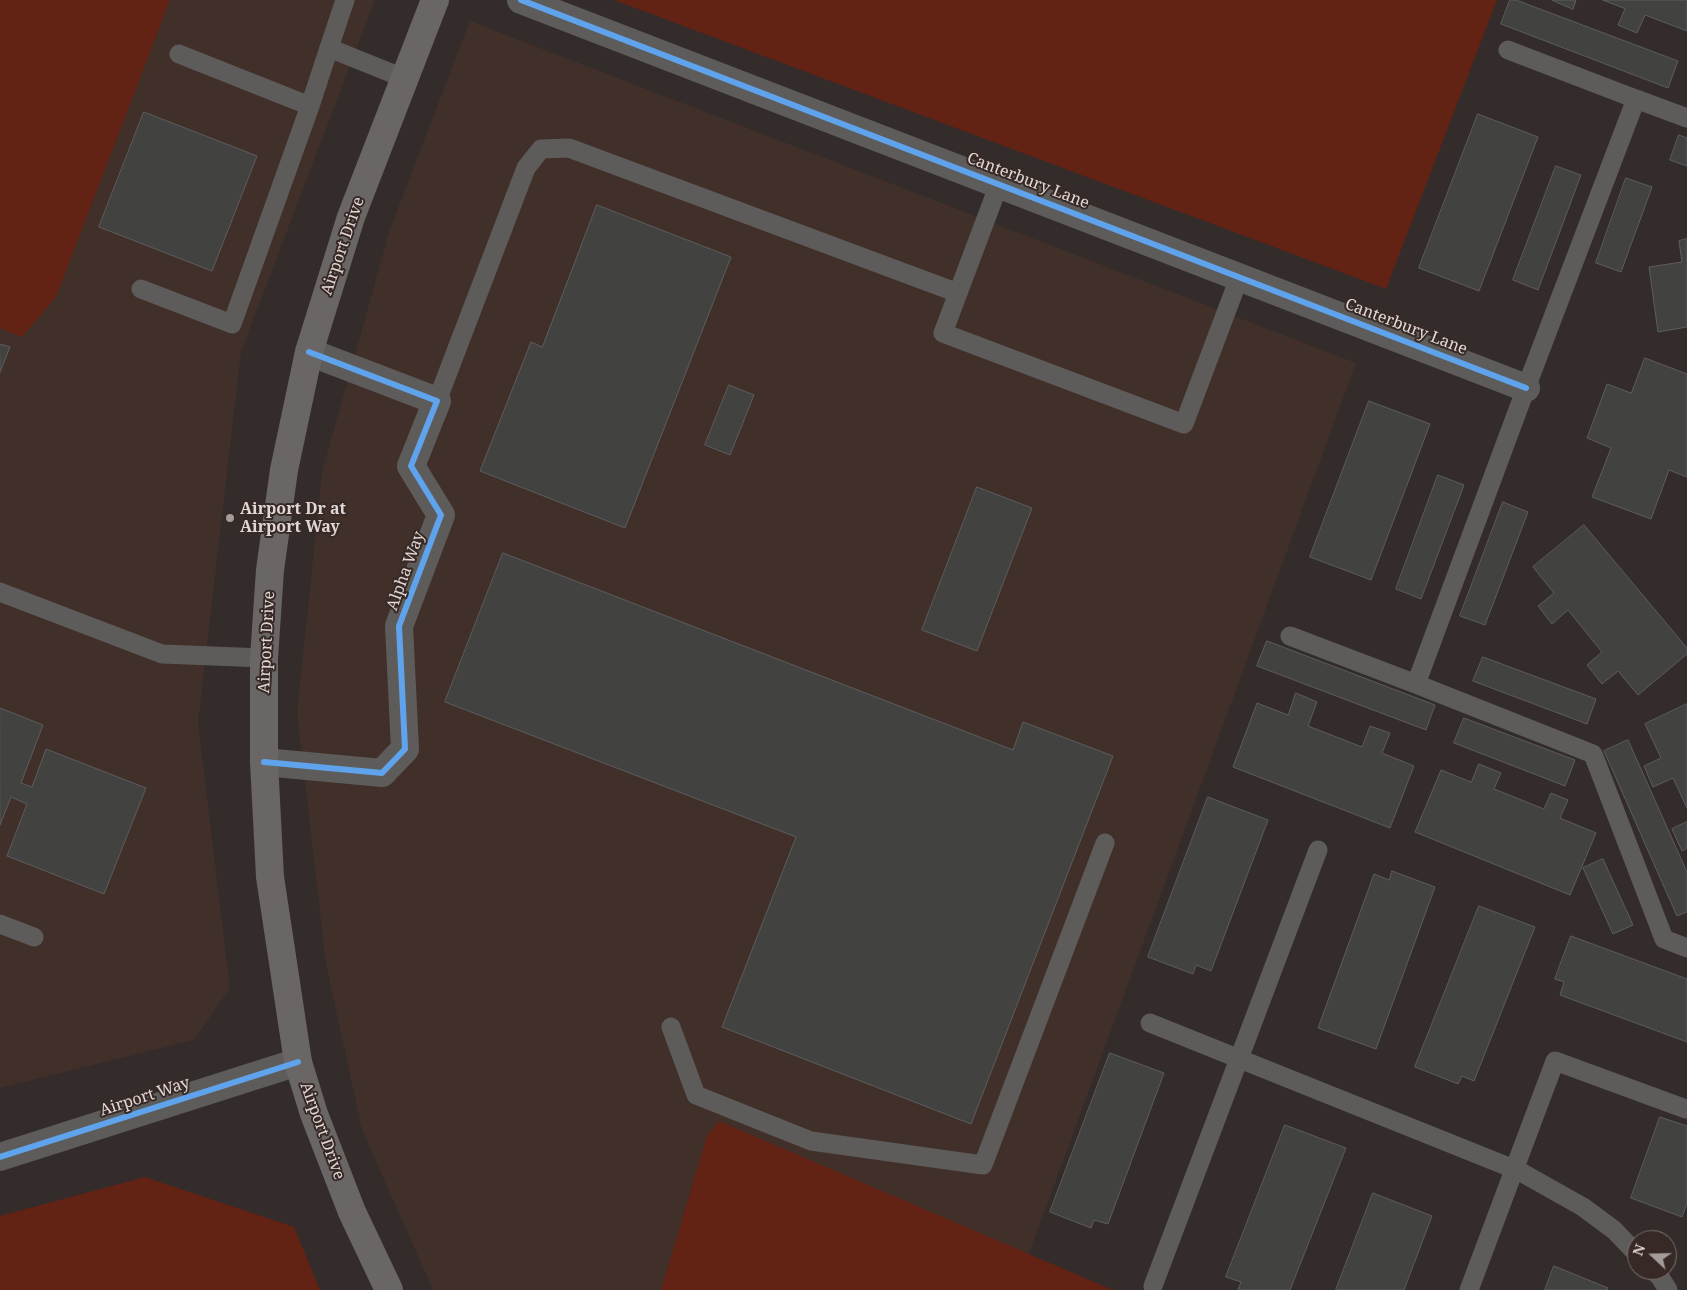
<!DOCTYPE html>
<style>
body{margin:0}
#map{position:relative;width:1687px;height:1290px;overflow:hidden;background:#332c2a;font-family:"Noto Serif",serif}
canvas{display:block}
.north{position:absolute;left:1627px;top:1230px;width:50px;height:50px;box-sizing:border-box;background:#372926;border:1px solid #7b6f6c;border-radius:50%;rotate:291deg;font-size:14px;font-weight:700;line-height:20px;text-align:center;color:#e1d8d6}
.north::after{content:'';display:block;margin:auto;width:18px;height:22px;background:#a49c9a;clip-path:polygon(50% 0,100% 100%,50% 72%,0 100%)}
</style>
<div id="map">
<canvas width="1687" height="1290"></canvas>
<div class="north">N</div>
</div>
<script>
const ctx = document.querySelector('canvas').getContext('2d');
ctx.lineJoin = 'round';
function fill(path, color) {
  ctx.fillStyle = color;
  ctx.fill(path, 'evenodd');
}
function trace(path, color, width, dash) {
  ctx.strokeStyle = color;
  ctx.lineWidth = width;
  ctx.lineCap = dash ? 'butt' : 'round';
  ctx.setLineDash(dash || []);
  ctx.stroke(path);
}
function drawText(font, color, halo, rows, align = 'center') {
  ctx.font = font + ' "Noto Serif",serif';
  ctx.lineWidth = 4;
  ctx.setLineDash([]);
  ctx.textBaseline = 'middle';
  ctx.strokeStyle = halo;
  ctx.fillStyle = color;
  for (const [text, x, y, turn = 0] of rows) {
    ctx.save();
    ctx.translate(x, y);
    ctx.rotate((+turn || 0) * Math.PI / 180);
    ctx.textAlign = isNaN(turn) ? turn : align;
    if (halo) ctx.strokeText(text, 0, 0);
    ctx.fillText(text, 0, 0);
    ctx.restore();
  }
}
const built = new Path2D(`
 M 170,0 L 375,0 L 241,352 L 198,723 L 230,988 L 194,1040 L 0,1088 L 0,328 L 22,336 L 56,297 Z
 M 470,21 L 1356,363 L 1029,1254 L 719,1121 L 707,1136 L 661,1290 L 433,1290 L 362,1130 L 326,964 L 297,713 L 322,472 L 390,229 Z`);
const green = new Path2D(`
 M 0,0 L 170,0 L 56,297 L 22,337 L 0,328 Z
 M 614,0 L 1497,0 L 1386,289 Z
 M 719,1121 L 1113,1290 L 661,1290 L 707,1136 Z
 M 145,1177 L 294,1227 L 320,1290 L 0,1290 L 0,1216 Z`);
const building = new Path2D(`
 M 1510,0 L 1516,0 L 1678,61 L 1668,88 L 1501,24 Z
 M 1552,0 L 1576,0 L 1573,9 Z
 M 1603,0 L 1687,0 L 1687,31 L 1645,15 L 1637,33 L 1618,25 L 1625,9 Z
 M 144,112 L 257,156 L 212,271 L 99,227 Z
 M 1478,114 L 1538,137 L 1479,291 L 1419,268 Z
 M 1679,135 L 1687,138 L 1687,166 L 1670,160 Z
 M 1556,166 L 1581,175 L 1538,290 L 1513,280 Z
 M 1626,178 L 1652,187 L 1621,272 L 1596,263 Z
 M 597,205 L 731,257 L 625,528 L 480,471 L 531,342 L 542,347 Z
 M 1687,239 L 1687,327 L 1658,332 L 1649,267 L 1682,262 L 1679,241 Z
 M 0,344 L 10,347 L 0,372 Z
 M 1645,358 L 1687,374 L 1687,477 L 1669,470 L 1651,519 L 1592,497 L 1611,448 L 1587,438 L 1607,384 L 1631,393 Z
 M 729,385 L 754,395 L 730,455 L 705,445 Z
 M 1369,401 L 1430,424 L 1371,580 L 1310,557 Z
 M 1438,475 L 1464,485 L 1421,599 L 1396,589 Z
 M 977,487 L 1032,508 L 977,651 L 922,630 Z
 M 1503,502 L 1528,512 L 1485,625 L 1460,616 Z
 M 1584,525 L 1687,648 L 1687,654 L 1638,695 L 1618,671 L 1602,684 L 1587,665 L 1602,652 L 1568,610 L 1552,624 L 1538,606 L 1554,593 L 1533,567 Z
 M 503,553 L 1013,750 L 1023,722 L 1113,756 L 971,1124 L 722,1027 L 796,837 L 445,702 Z
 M 1267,641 L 1435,705 L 1426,730 L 1257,666 Z
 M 1483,657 L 1596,699 L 1587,724 L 1473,681 Z
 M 1296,693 L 1317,702 L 1308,726 L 1362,747 L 1370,726 L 1390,733 L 1382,753 L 1414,766 L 1390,828 L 1233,767 L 1257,703 L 1288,715 Z
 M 1687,704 L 1687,808 L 1673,778 L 1653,787 L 1644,766 L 1661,758 L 1645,724 Z
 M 0,708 L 43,725 L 21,783 L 32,787 L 46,749 L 146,788 L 104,894 L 7,856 L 27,804 L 11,797 L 0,825 Z
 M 1464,718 L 1575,760 L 1565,786 L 1454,743 Z
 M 1628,740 L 1687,872 L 1687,912 L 1677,916 L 1604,751 Z
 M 1479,764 L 1501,773 L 1494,789 L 1544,809 L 1551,793 L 1568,800 L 1560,818 L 1596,833 L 1570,895 L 1415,832 L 1441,770 L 1471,782 Z
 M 1208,797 L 1268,820 L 1211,971 L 1196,965 L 1193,974 L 1148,957 Z
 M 1687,822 L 1687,848 L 1682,851 L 1672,829 Z
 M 1603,859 L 1633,925 L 1613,934 L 1583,868 Z
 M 1392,871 L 1435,887 L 1376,1049 L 1318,1028 L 1374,874 L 1389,880 Z
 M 1479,906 L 1535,927 L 1474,1081 L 1462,1076 L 1458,1084 L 1415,1067 Z
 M 1571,936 L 1687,979 L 1687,1042 L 1560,995 L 1564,982 L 1555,979 Z
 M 1110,1053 L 1164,1073 L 1108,1224 L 1094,1220 L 1091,1228 L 1050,1212 Z
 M 1660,1117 L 1687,1126 L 1687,1203 L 1682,1217 L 1631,1198 Z
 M 1285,1125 L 1346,1148 L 1290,1290 L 1238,1290 L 1241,1282 L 1226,1277 Z
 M 1373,1193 L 1432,1216 L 1404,1290 L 1336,1290 Z
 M 1554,1266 L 1608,1288 L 1607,1290 L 1545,1290 Z`);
const service = new Path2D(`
 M 329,48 L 345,0
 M 1508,50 L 1636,99
 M 179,54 L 310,106
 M 999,184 L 943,333 L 1184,424 L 1239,278
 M 141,289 L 232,324 L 310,106 L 329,48 L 406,79
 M 437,401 L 526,168 L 541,149 L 569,148 L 958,293
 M 0,592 L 162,654 L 264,658
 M 1290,636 L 1416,684 L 1593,754 L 1664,939 L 1687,948
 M 1416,684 L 1526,388 L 1636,99 L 1687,118
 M 0,924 L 34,937
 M 1150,1023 L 1519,1171 L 1583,1207 L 1614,1230 L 1637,1254
 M 671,1027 L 696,1095 L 811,1141 L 983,1165 L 1105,843
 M 1653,1270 L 1660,1277 L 1668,1290
 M 1153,1286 L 1318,850
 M 1469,1290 L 1555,1061 L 1686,1109`);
const minor = new Path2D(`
 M 521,0 L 1526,388
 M 264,762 L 382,773 L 405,749 L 399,626 L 441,515 L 411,466 L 437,401 L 309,352`);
const tertiary = new Path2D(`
 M 0,1157 L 298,1062`);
const secondary = new Path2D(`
 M 389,1290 L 352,1212 L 314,1114 L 298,1062 L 270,877 L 264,762 L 264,658 L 270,570 L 284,470 L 309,352 L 351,217 L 435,0`);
const cycleway = new Path2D(`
 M 521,0 L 1526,388
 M 264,762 L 382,773 L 405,749 L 399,626 L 441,515 L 411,466 L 437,401 L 309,352
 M 0,1157 L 298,1062`);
const markers = [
 [230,518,5,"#a49c9a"]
];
const streetNames = [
 ["Canterbury Lane",1028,181,21],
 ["Airport Drive",343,246,-71],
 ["Canterbury Lane",1406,327,21],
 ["Alpha Way",406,571,-70],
 ["Airport Drive",267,642,-87],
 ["Airport Way",145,1097,-18],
 ["Airport Drive",322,1131,70]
];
const poiNames = [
 ["Airport Dr at",240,509],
 ["Airport Way",240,527]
];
fill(built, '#412f2a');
fill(green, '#622214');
fill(building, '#424241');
trace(building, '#5d5d5d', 1);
trace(service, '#5e5c5a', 19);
trace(minor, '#5e5c5a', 28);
trace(tertiary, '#5e5c5a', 28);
trace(secondary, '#696665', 28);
trace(cycleway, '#60a3ed', 6);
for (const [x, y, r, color] of markers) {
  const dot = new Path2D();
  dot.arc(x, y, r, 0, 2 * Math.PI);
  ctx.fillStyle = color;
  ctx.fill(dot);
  trace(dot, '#372926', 2);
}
drawText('16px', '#e1d8d6', '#372926', streetNames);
drawText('bold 16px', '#e1d8d6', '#372926', poiNames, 'left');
</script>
